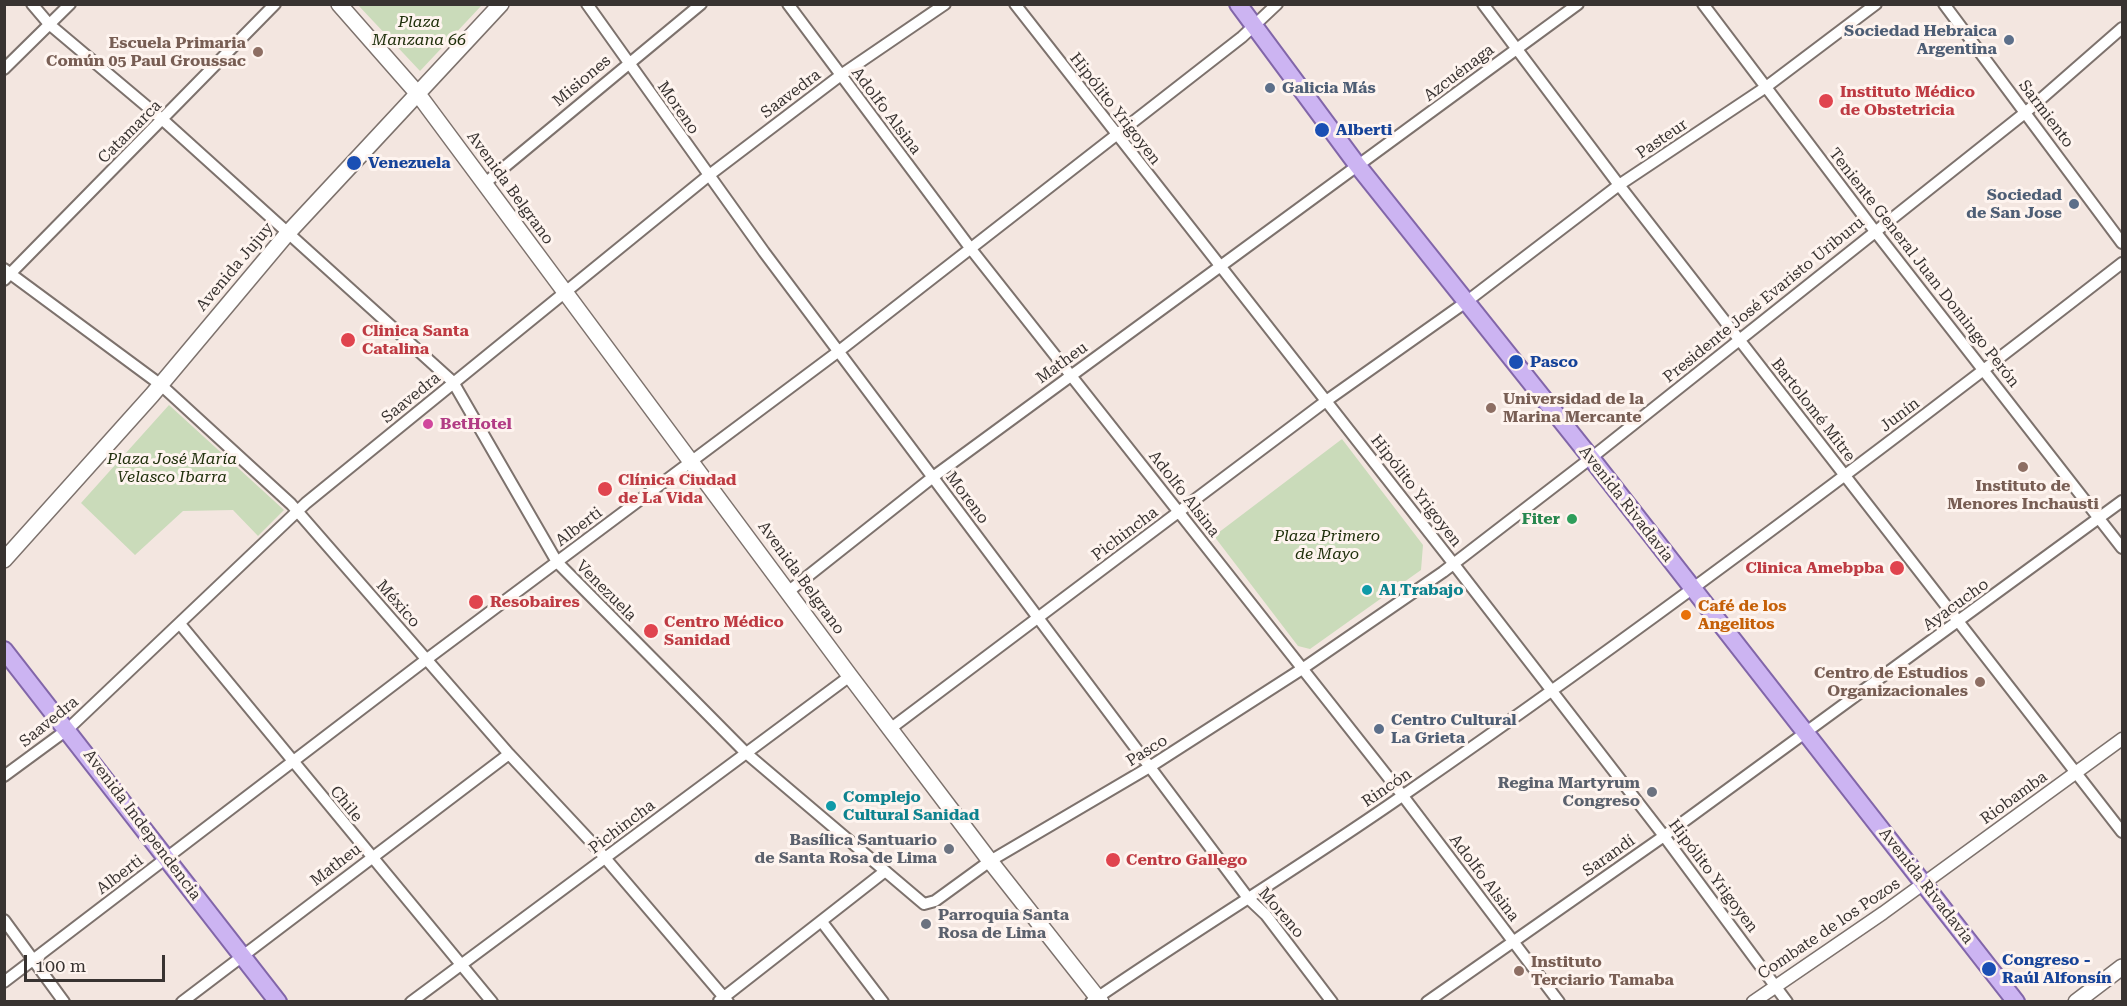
<!DOCTYPE html>
<meta charset="utf-8">
<style>
body{margin:0}
#map{position:relative;width:2127px;height:1006px;overflow:hidden;background:#f3e6e0;font-family:"Roboto Serif",serif}
canvas{display:block}
.frame{position:absolute;inset:0;border:6px solid #383331;pointer-events:none}
.scale{position:absolute;left:24px;top:955px;width:141px;height:27px;box-sizing:border-box;border:3px solid #383331;border-top:0;padding-left:8px;font-size:18px;line-height:21px;white-space:nowrap;color:#383331;-webkit-text-stroke:4px #fef4ef;paint-order:stroke}
</style>
<div id="map">
<canvas width="2127" height="1006"></canvas>
<div class="frame"></div>
<div class="scale">100 m</div>
</div>
<script>
const ctx = document.querySelector('canvas').getContext('2d');
ctx.lineJoin = 'round';
function fill(path, color) {
  ctx.fillStyle = color;
  ctx.fill(path, 'evenodd');
}
function trace(path, color, width, dash) {
  ctx.strokeStyle = color;
  ctx.lineWidth = width;
  ctx.lineCap = dash ? 'butt' : 'round';
  ctx.setLineDash(dash || []);
  ctx.stroke(path);
}
function drawText(font, color, halo, rows, align = 'center') {
  ctx.font = font + ' "Roboto Serif",serif';
  ctx.lineWidth = 6;
  ctx.setLineDash([]);
  ctx.textBaseline = 'middle';
  ctx.strokeStyle = halo;
  ctx.fillStyle = color;
  for (const [text, x, y, turn = 0] of rows) {
    ctx.save();
    ctx.translate(x, y);
    ctx.rotate((+turn || 0) * Math.PI / 180);
    ctx.textAlign = isNaN(turn) ? turn : align;
    if (halo) ctx.strokeText(text, 0, 0);
    ctx.fillText(text, 0, 0);
    ctx.restore();
  }
}
const green = new Path2D(`
 M 358,5 L 482,5 L 420,71 Z
 M 169,405 L 284,510 L 258,536 L 233,510 L 183,511 L 135,555 L 81,503 Z
 M 1342,439 L 1423,545 L 1421,570 L 1310,649 L 1298,646 L 1214,536 Z`);
const minor = new Path2D(`
 M 32,4 L 49,24 L 163,120 L 453,382 L 557,562 L 746,753 L 924,904 L 935,901 L 990,861 L 1148,768 L 1302,669 L 1443,572 L 1591,458 L 2026,112 L 2122,28
 M 587,4 L 764,252 L 1248,898 L 1266,915 L 1332,1002
 M 788,4 L 971,249 L 1403,796 L 1559,1002
 M 1015,4 L 1453,563 L 1664,836 L 1787,1002
 M 1483,4 L 1619,185 L 2122,832
 M 1703,4 L 1874,230 L 2122,548
 M 1944,4 L 2122,243
 M 4,69 L 70,4
 M 484,184 L 701,4
 M 4,269 L 161,385 L 291,504 L 509,754 L 594,845 L 728,1002
 M 4,280 L 275,4
 M 789,591 L 933,477 L 1578,4
 M 180,624 L 492,1002
 M 890,729 L 1326,401 L 1466,302 L 1619,185 L 1766,87 L 1876,4
 M 4,776 L 68,729 L 306,503 L 708,176 L 841,75 L 945,4
 M 4,920 L 64,1002
 M 822,922 L 883,1002
 M 4,982 L 427,659 L 839,351 L 1242,37 L 1277,4
 M 719,1001 L 884,872
 M 182,1002 L 509,754
 M 411,1002 L 850,676
 M 1091,1002 C 1194,931 1302,866 1405,794 C 1649,625 1887,446 2122,263
 M 1427,1002 L 1664,836 L 2122,501`);
const tertiary = new Path2D(`
 M 1753,1002 L 1883,913 L 2122,739`);
const secondary = new Path2D(`
 M 339,4 L 418,94 L 850,676 L 990,861 L 1101,1002
 M 4,560 L 152,395 L 287,234 L 501,4
 M 2076,1002 L 2122,967`);
const primary = new Path2D(`
 M 1238,4 L 1358,166 L 1591,458 L 2016,1002
 M 4,650 L 278,1002`);
const markers = [
 [2009,40,6,"#5c6f8a"],
 [258,52,6,"#8d6e63"],
 [1270,88,6,"#5c6f8a"],
 [1826,101,8,"#e0444e"],
 [1322,130,8,"#1a4fb4"],
 [354,163,8,"#1a4fb4"],
 [2074,204,6,"#5c6f8a"],
 [348,340,8,"#e0444e"],
 [1516,362,8,"#1a4fb4"],
 [1491,408,6,"#8d6e63"],
 [428,424,6,"#d1479c"],
 [2023,467,6,"#8d6e63"],
 [605,489,8,"#e0444e"],
 [1572,519,6,"#2e9e5b"],
 [1897,568,8,"#e0444e"],
 [1367,590,6,"#0f9aa8"],
 [476,602,8,"#e0444e"],
 [1686,615,6,"#e8710a"],
 [651,631,8,"#e0444e"],
 [1980,682,6,"#8d6e63"],
 [1379,729,6,"#5c6f8a"],
 [1652,792,6,"#6b7280"],
 [831,806,6,"#0f9aa8"],
 [949,849,6,"#6b7280"],
 [1113,860,8,"#e0444e"],
 [926,924,6,"#6b7280"],
 [1989,969,8,"#1a4fb4"],
 [1519,971,6,"#8d6e63"]
];
const parkNames = [
 ["Plaza",419,22],
 ["Manzana 66",419,40],
 ["Plaza José María",172,459],
 ["Velasco Ibarra",172,477],
 ["Plaza Primero",1327,536],
 ["de Mayo",1327,554]
];
const serviceNames = [
 ["Sociedad Hebraica",1997,31],
 ["Argentina",1997,49],
 ["Galicia Más",1282,88,"left"],
 ["Sociedad",2062,195],
 ["de San Jose",2062,213],
 ["Centro Cultural",1391,720,"left"],
 ["La Grieta",1391,738,"left"]
];
const educationNames = [
 ["Escuela Primaria",246,43],
 ["Común 05 Paul Groussac",246,61],
 ["Universidad de la",1503,399,"left"],
 ["Marina Mercante",1503,417,"left"],
 ["Instituto de",2023,486,"center"],
 ["Menores Inchausti",2023,504,"center"],
 ["Centro de Estudios",1968,673],
 ["Organizacionales",1968,691],
 ["Instituto",1531,962,"left"],
 ["Terciario Tamaba",1531,980,"left"]
];
const streetNames = [
 ["Azcuénaga",1459,73,-37],
 ["Misiones",582,81,-40],
 ["Saavedra",791,94,-37],
 ["Moreno",678,108,55],
 ["Hipólito Yrigoyen",1115,109,52],
 ["Adolfo Alsina",886,111,53],
 ["Sarmiento",2046,114,53],
 ["Catamarca",130,132,-45],
 ["Pasteur",1662,139,-34],
 ["Avenida Belgrano",510,188,54],
 ["Avenida Jujuy",235,267,-50],
 ["Teniente General Juan Domingo Perón",1924,268,52],
 ["Presidente José Evaristo Uriburu",1764,300,-39],
 ["Matheu",1062,363,-36],
 ["Saavedra",411,398,-39],
 ["Bartolomé Mitre",1813,410,52],
 ["Junín",1900,415,-37],
 ["Hipólito Yrigoyen",1416,491,52],
 ["Adolfo Alsina",1184,494,52],
 ["Moreno",967,498,53],
 ["Avenida Rivadavia",1626,504,52],
 ["Alberti",579,527,-37],
 ["Pichincha",1125,534,-37],
 ["Avenida Belgrano",801,578,54],
 ["Venezuela",606,591,45],
 ["México",398,604,49],
 ["Ayacucho",1956,605,-36],
 ["Saavedra",49,722,-39],
 ["Pasco",1147,751,-32],
 ["Rincón",1387,788,-34],
 ["Riobamba",2014,798,-36],
 ["Chile",346,804,51],
 ["Avenida Independencia",142,825,53],
 ["Pichincha",622,827,-37],
 ["Sarandí",1609,856,-35],
 ["Matheu",336,865,-37],
 ["Alberti",120,875,-37],
 ["Hipólito Yrigoyen",1713,876,53],
 ["Adolfo Alsina",1484,878,53],
 ["Avenida Rivadavia",1926,886,52],
 ["Moreno",1281,913,49],
 ["Combate de los Pozos",1829,929,-34]
];
const healthNames = [
 ["Instituto Médico",1840,92],
 ["de Obstetricia",1840,110],
 ["Clinica Santa",362,331],
 ["Catalina",362,349],
 ["Clínica Ciudad",618,480],
 ["de La Vida",618,498],
 ["Clinica Amebpba",1884,568,"right"],
 ["Resobaires",490,602],
 ["Centro Médico",664,622],
 ["Sanidad",664,640],
 ["Centro Gallego",1126,860]
];
const transitNames = [
 ["Alberti",1336,130],
 ["Venezuela",368,163],
 ["Pasco",1530,362],
 ["Congreso -",2002,960],
 ["Raúl Alfonsín",2002,978]
];
const hotelNames = [
 ["BetHotel",440,424]
];
const leisureNames = [
 ["Fiter",1560,519]
];
const cultureNames = [
 ["Al Trabajo",1379,590],
 ["Complejo",843,797],
 ["Cultural Sanidad",843,815]
];
const foodNames = [
 ["Café de los",1698,606],
 ["Angelitos",1698,624]
];
const worshipNames = [
 ["Regina Martyrum",1640,783],
 ["Congreso",1640,801],
 ["Basílica Santuario",937,840],
 ["de Santa Rosa de Lima",937,858],
 ["Parroquia Santa",938,915,"left"],
 ["Rosa de Lima",938,933,"left"]
];
fill(green, '#cadbba');
trace(minor, '#7d726d', 14);
trace(tertiary, '#7d726d', 15);
trace(secondary, '#7d726d', 18);
trace(primary, '#8266a9', 20);
trace(minor, '#fff', 10);
trace(tertiary, '#fff', 12);
trace(secondary, '#fff', 15);
trace(primary, '#ccb4f2', 16);
for (const [x, y, r, color] of markers) {
  const dot = new Path2D();
  dot.arc(x, y, r, 0, 2 * Math.PI);
  ctx.fillStyle = color;
  ctx.fill(dot);
  trace(dot, '#fef4ef', 2);
}
drawText('italic 16px', '#20300c', '#fef4ef', parkNames);
drawText('bold 16px', '#4e5e75', '#fef4ef', serviceNames, 'right');
drawText('bold 16px', '#785e54', '#fef4ef', educationNames, 'right');
drawText('16px', '#383331', '#fef4ef', streetNames);
drawText('bold 16px', '#be3a42', '#fef4ef', healthNames, 'left');
drawText('bold 16px', '#164399', '#fef4ef', transitNames, 'left');
drawText('bold 16px', '#b23c85', '#fef4ef', hotelNames, 'left');
drawText('bold 16px', '#27864d', '#fef4ef', leisureNames, 'right');
drawText('bold 16px', '#0d838f', '#fef4ef', cultureNames, 'left');
drawText('bold 16px', '#c56008', '#fef4ef', foodNames, 'left');
drawText('bold 16px', '#5b616d', '#fef4ef', worshipNames, 'right');
</script>
